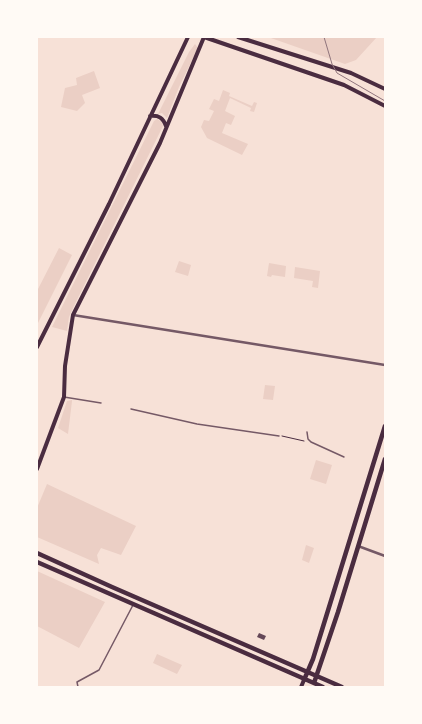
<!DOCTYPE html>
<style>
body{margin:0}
#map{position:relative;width:422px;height:724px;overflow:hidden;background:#f7e1d7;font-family:"PT Sans",sans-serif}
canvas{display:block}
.frame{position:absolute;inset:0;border:38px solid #fffaf5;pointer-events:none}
</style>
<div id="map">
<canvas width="422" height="724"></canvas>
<div class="frame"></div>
</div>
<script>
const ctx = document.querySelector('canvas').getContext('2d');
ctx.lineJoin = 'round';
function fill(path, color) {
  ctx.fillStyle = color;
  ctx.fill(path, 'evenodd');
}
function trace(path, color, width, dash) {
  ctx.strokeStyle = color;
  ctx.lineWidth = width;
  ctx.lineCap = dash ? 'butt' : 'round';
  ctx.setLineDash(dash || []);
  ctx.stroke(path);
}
const green = new Path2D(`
 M 268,37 L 377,37 L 356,60 L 345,64 Z
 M 195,44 L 198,48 L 179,87 L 167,118 L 162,113 L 158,114 L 189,52 Z
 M 94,71 L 100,88 L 82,95 L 85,103 L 77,111 L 61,107 L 65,88 L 77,85 L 76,78 Z
 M 223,90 L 230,93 L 229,96 L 252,106 L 254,102 L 257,103 L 254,112 L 250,111 L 251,108 L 230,98 L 225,111 L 235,116 L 231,125 L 226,123 L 222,133 L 248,144 L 242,155 L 207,138 L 201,127 L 204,120 L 209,121 L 214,111 L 209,109 L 214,99 L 219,101 Z
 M 157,119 L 162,122 L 163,126 L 73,308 L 69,317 L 67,331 L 52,327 L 154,121 Z
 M 59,248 L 72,255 L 37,325 L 37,291 Z
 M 179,261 L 191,265 L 188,276 L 175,272 Z
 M 269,263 L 286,266 L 285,277 L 272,275 L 271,277 L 267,276 Z
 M 295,267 L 320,271 L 318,288 L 312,287 L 313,281 L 294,278 Z
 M 265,385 L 275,386 L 273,400 L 263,399 Z
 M 72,400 L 72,401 L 68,434 L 58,428 L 67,401 Z
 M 316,460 L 332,465 L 326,484 L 310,479 Z
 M 47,484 L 136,526 L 121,555 L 101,548 L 97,555 L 99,564 L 37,537 L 37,508 Z
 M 306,545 L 314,548 L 309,563 L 302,560 Z
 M 37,571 L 105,602 L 79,648 L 37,626 Z
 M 157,654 L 182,665 L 177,674 L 153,663 Z`);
const building = new Path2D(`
 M 259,633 L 266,636 L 264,640 L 257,637 Z`);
const path = new Path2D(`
 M 282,436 L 304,441`);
const service = new Path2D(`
 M 64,397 L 101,403
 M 131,409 L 197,424 L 279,436
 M 307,432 L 308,439 L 311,442 L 344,457
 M 78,687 L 77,682 L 99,670 L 133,605`);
const minor = new Path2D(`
 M 73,315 L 385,365
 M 358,546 L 385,556`);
const secondary = new Path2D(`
 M 204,37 L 344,85 L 385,106
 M 238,37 L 351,73 L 385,89
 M 150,116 C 159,115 163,118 166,126
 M 37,347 L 109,204 L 188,37
 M 37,469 L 64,397 L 65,366 L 73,315 L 160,143 L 204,37
 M 301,687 L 304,680`);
const primary = new Path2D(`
 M 37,553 L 112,587 L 342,687
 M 37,562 L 323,687
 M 304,680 L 313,659 L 385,426
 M 314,683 L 338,612 L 385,459`);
const tram = new Path2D(`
 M 324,37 L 332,64 L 337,73 L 385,101`);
fill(green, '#ebcfc5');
fill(building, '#644757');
trace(path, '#4a2c40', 1);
trace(service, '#755966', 1.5);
trace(minor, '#755966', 2.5);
trace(secondary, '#4a2c40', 4);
trace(primary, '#4a2c40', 4.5);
trace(tram, '#8f747c', 1);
</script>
